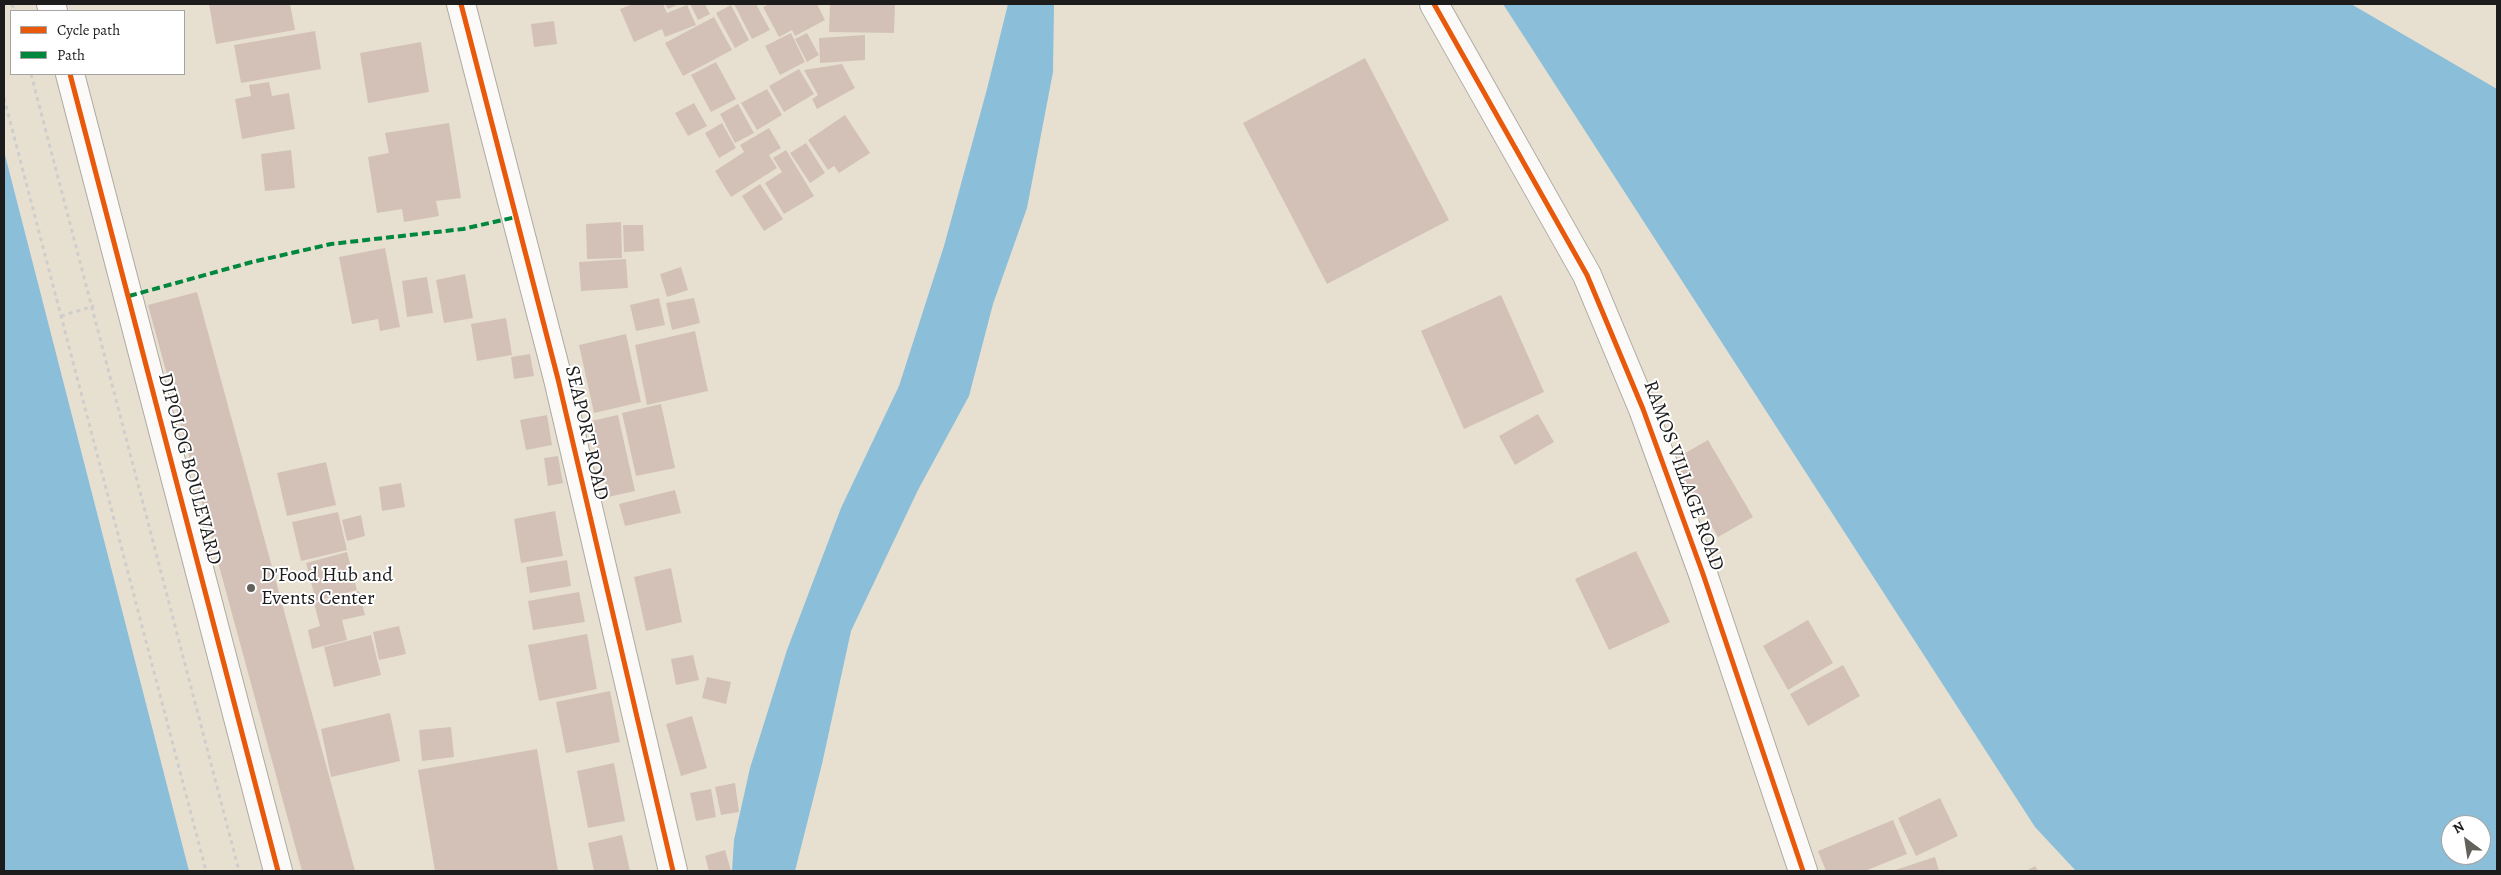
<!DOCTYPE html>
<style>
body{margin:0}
#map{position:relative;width:2501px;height:875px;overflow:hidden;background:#e7e0d1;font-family:Alegreya,serif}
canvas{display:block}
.frame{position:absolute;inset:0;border:5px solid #1c1c1c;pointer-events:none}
.legend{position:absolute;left:10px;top:10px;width:175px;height:65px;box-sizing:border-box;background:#fff;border:1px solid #a4a4a4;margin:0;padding:6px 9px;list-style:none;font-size:15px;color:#1c1c1c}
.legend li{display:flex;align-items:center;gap:10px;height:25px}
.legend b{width:25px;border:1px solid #a4a4a4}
.north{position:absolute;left:2441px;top:815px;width:50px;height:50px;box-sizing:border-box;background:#fff;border:1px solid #a4a4a4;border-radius:50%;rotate:329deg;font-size:14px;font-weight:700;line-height:20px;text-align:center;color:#1c1c1c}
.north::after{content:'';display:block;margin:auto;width:18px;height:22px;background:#63615b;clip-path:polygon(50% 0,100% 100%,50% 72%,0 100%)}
</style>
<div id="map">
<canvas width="2501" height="875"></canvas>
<div class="frame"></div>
<ul class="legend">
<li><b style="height:6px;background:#e8590c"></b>Cycle path</li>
<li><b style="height:6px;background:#00873e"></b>Path</li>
</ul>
<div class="north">N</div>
</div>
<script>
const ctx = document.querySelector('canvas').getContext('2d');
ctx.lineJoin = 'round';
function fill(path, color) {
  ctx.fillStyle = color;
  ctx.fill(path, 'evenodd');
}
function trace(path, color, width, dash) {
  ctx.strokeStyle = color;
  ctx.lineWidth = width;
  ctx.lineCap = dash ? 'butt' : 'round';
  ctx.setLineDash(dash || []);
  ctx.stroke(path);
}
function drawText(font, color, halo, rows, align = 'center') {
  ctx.font = font + ' Alegreya,serif';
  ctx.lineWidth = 4;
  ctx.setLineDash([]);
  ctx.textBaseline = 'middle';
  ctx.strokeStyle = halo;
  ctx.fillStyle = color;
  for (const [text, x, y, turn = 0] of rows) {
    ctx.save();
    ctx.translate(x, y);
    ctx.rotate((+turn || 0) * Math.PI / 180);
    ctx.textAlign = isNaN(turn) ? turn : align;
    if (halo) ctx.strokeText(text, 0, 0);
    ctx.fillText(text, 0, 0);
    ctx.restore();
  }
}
const water = new Path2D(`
 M 1008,4 L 1054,4 L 1053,72 L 1027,208 L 993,304 L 969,396 L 918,490 L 851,631 L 822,764 L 795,871 L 732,871 L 734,840 L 750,768 L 787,650 L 841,508 L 899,386 L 944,246 L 987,89 Z
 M 1503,4 L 2351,4 L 2497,89 L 2497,871 L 2076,871 L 2035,827 ZM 2451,825 L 2481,825 L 2481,855 L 2451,855 Z
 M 4,151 L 189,871 L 4,871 Z`);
const building = new Path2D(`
 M 209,4 L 290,4 L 295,30 L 216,44 Z
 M 633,4 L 663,4 L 667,13 L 687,5 L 696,25 L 665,37 L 662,29 L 634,42 L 620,9 Z
 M 665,4 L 679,4 L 668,9 Z
 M 690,4 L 705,4 L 710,14 L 698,20 Z
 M 734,4 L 756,4 L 770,30 L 752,39 Z
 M 770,4 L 817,4 L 825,20 L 795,36 L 792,30 L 779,37 L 763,7 Z
 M 830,4 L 895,4 L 894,33 L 829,32 Z
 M 731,5 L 749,40 L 735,48 L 716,13 Z
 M 714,17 L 732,50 L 683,76 L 665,43 Z
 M 554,21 L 557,44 L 534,47 L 531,24 Z
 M 315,31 L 321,69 L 241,83 L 234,45 Z
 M 791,33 L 805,62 L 780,75 L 765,46 Z
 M 807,33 L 819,55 L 807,62 L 795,39 Z
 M 865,35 L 865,60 L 820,63 L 819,38 Z
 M 421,42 L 429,92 L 368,103 L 360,53 Z
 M 1365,58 L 1449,220 L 1327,284 L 1243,123 Z
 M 716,62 L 736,99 L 711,112 L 691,75 Z
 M 842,64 L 855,88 L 817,109 L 812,99 L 818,95 L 804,70 Z
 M 799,69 L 814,94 L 784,112 L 769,86 Z
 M 269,82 L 272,96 L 289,93 L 295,129 L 242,139 L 235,99 L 251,96 L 249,85 Z
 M 767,89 L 782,115 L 757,130 L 741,103 Z
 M 694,103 L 707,126 L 688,136 L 675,113 Z
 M 738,104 L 754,133 L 735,143 L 720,114 Z
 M 845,115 L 870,153 L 839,173 L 834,166 L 828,170 L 808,140 Z
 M 449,123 L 461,198 L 436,201 L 439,216 L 404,222 L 402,209 L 377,213 L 368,157 L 389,153 L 385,133 Z
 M 722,123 L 736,148 L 719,158 L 705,133 Z
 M 769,128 L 781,148 L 769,155 L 777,168 L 731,197 L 715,171 L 744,152 L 740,145 Z
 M 806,143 L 825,173 L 810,183 L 790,153 Z
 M 291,150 L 295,188 L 265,191 L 261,154 Z
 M 786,150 L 814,196 L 784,214 L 765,183 L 782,172 L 773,158 Z
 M 760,184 L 783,219 L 764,231 L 742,196 Z
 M 621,222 L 622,258 L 587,259 L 586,224 Z
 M 623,225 L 643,225 L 644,251 L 624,252 Z
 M 385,248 L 400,327 L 380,331 L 378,319 L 352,324 L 339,257 Z
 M 626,259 L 628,288 L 581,291 L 579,262 Z
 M 681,267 L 688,290 L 667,297 L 660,274 Z
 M 465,274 L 473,318 L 444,323 L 436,280 Z
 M 427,277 L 433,313 L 407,317 L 402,281 Z
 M 197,292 L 355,871 L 302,871 L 148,305 Z
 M 1501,295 L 1544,392 L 1464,429 L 1421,331 Z
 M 659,298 L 665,325 L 636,331 L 630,305 Z
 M 694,298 L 700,323 L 672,330 L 666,303 Z
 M 506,318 L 512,355 L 477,361 L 471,324 Z
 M 695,331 L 708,391 L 647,405 L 635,345 Z
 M 626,334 L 641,402 L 594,413 L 579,345 Z
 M 530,354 L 534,376 L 514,379 L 511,357 Z
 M 661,404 L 675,468 L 636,476 L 622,413 Z
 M 1538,414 L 1554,442 L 1515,465 L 1499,436 Z
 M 547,415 L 552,445 L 526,450 L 520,420 Z
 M 618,415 L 635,491 L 608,497 L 591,421 Z
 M 1708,440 L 1753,517 L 1718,537 L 1673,460 Z
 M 558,456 L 563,483 L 548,486 L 544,458 Z
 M 326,462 L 336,505 L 287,516 L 277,473 Z
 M 401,483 L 405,507 L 382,511 L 379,487 Z
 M 675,490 L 681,513 L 625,526 L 619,504 Z
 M 555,511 L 563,556 L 521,563 L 514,519 Z
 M 338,512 L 347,550 L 301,561 L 292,522 Z
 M 361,515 L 365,536 L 347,541 L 342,520 Z
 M 1636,551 L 1670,622 L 1609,650 L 1575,579 Z
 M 347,552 L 357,590 L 316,601 L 306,563 Z
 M 567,560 L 571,586 L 530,593 L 526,567 Z
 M 671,568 L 682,622 L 646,631 L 634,577 Z
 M 359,591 L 365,615 L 342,620 L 347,640 L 312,649 L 308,630 L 320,626 L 314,603 Z
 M 579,592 L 585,622 L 533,630 L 528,601 Z
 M 1808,620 L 1833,663 L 1788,690 L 1763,646 Z
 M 399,626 L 406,654 L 379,660 L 373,632 Z
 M 587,634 L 597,689 L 539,701 L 528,645 Z
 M 371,635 L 381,675 L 334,687 L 324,647 Z
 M 693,655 L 699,680 L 676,685 L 671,659 Z
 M 1843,665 L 1860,696 L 1808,726 L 1790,694 Z
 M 707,677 L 731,682 L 726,704 L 702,698 Z
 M 610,691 L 620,742 L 566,753 L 556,702 Z
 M 390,713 L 400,761 L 331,777 L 321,729 Z
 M 692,716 L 707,768 L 681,776 L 666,724 Z
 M 451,727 L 454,757 L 422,761 L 419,730 Z
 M 537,749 L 558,871 L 435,871 L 418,770 Z
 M 614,763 L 625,821 L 588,828 L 577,771 Z
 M 735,783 L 739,812 L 721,815 L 715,787 Z
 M 711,789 L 716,817 L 696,821 L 690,793 Z
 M 1940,798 L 1958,836 L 1916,856 L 1898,818 Z
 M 1893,820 L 1907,854 L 1865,871 L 1826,871 L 1818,851 Z
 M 622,835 L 630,871 L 594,871 L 588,843 Z
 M 725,850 L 731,871 L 709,871 L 705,856 Z
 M 1935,857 L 1939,871 L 1892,871 Z
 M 2035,866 L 2038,871 L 2026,871 Z`);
const path = new Path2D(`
 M 12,4 L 14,11
 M 31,74 L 239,871
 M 4,98 L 206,871
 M 61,316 L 94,306`);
const street = new Path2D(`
 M 51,4 L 53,11
 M 461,4 L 558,379 L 673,871
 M 1434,4 L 1587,275 L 1643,409 L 1703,574 L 1803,871
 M 70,74 L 278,871`);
const quiet = new Path2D(`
 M 129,296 L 252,262 L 331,244 L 463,229 L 516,217`);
const cycleway = new Path2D(`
 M 461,4 L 558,379 L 673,871
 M 1434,4 L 1587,275 L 1643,409 L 1703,574 L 1803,871
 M 70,74 L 278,871`);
const markers = [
 [251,588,5,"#63615b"]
];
const streetNames = [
 ["SEAPORT ROAD",586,433,77],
 ["DIPOLOG BOULEVARD",189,469,75],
 ["RAMOS VILLAGE ROAD",1683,476,70]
];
const poiNames = [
 ["D'Food Hub and",261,576],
 ["Events Center",261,599]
];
fill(water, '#8bbed9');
fill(building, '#d3c1b8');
trace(street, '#aeaaa0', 30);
trace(path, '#d0cecb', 3, [4, 4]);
trace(street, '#fbfaf8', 28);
trace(quiet, '#00873e', 4, [8, 4]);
trace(cycleway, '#e8590c', 5);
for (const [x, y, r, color] of markers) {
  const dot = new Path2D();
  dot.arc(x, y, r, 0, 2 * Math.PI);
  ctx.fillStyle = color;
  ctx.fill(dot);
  trace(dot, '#fff', 2);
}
drawText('20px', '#1c1c1c', '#fff', streetNames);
drawText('20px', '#1c1c1c', '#fff', poiNames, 'left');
</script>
